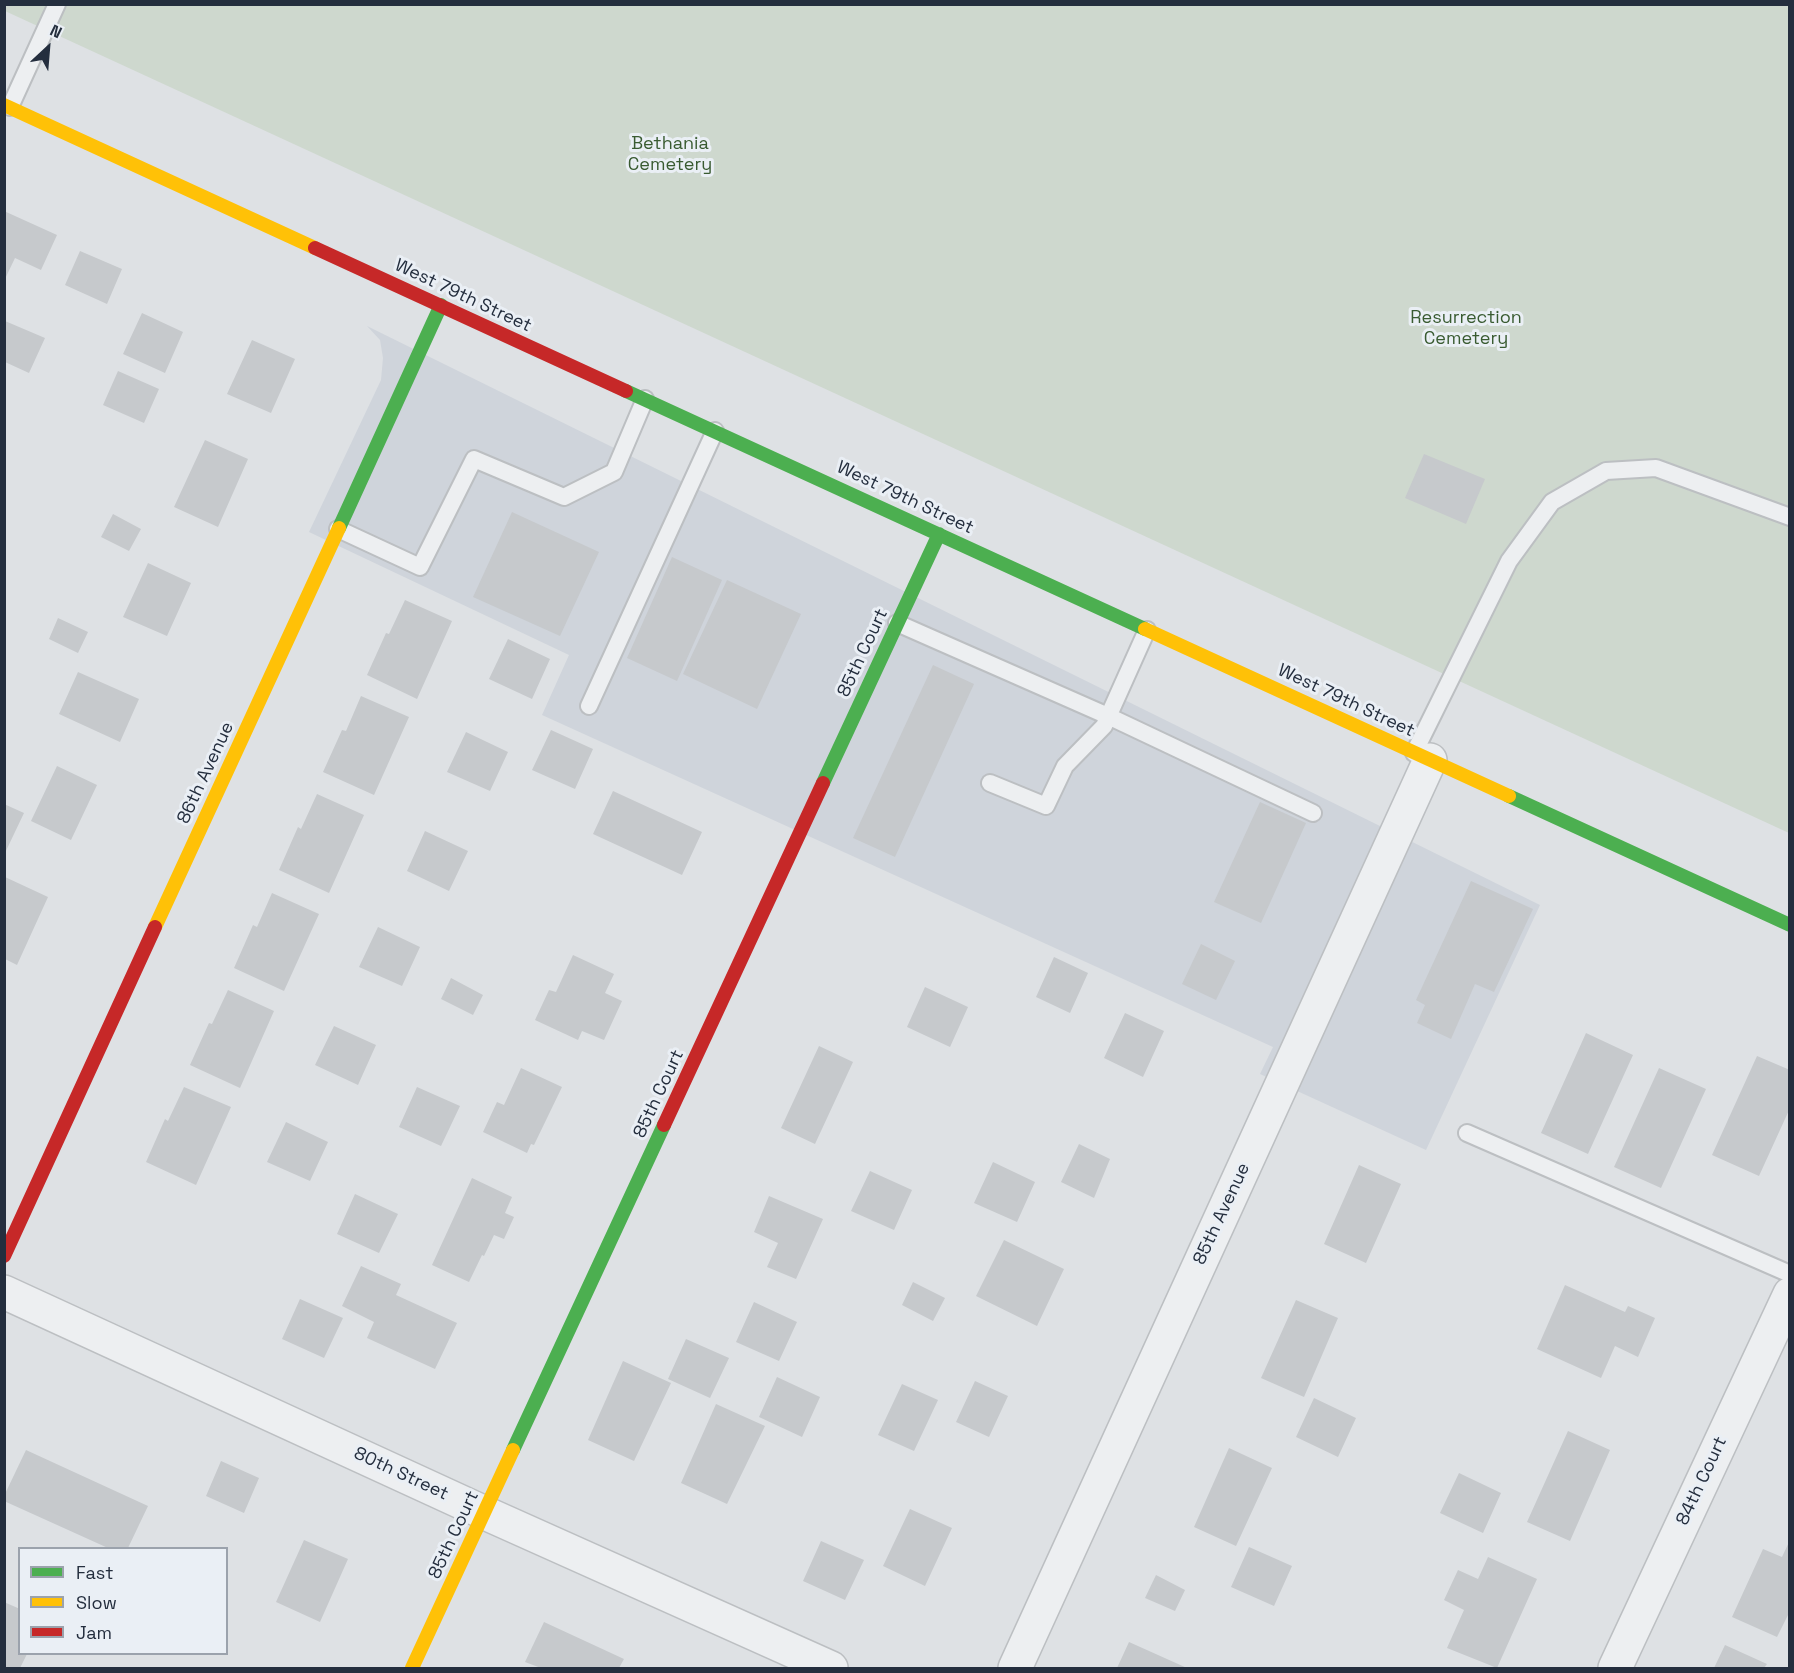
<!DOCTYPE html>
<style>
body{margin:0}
#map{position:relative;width:1794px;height:1673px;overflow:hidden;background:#dee1e4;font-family:"Space Grotesk",sans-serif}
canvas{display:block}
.frame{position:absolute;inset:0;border:6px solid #242e3e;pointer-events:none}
.legend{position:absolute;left:18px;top:1547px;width:210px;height:108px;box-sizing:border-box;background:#eaeff5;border:2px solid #9ba2ac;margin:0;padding:8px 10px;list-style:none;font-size:18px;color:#242e3e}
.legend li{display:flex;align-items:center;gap:12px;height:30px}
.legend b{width:30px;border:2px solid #9ba2ac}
.north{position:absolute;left:18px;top:18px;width:60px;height:60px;-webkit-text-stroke:4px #eaeff5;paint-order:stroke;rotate:26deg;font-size:16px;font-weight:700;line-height:24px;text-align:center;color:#242e3e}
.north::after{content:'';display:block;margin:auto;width:21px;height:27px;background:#242e3e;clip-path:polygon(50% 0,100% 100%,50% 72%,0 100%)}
</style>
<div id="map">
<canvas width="1794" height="1673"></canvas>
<div class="frame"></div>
<ul class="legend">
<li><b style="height:8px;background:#4caf50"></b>Fast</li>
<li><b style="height:8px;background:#ffc107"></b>Slow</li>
<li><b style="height:8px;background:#c62828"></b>Jam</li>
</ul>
<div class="north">N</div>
</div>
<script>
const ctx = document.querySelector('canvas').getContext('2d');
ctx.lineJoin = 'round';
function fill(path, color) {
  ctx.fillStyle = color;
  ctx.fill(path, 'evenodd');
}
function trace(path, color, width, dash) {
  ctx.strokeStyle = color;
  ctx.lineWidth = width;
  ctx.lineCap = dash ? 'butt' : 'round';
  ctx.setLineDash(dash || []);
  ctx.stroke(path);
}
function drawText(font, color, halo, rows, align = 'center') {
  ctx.font = font + ' "Space Grotesk",sans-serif';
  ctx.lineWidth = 6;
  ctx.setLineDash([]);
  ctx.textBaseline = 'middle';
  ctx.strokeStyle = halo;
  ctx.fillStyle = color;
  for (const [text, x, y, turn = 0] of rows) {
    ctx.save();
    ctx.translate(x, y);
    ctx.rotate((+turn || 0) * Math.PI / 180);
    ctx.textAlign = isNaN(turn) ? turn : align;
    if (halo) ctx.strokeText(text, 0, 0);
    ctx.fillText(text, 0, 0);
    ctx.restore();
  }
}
const built = new Path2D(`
 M 367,326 L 1540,905 L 1426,1150 L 1260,1074 L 1273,1047 L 542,715 L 569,655 L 309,532 L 381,380 L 383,358 L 380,340 Z`);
const green = new Path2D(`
 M 5,4 L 1789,5 L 1789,833 L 5,11 Z`);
const building = new Path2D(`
 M 4,211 L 57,235 L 41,270 L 15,258 L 4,281 Z
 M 80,251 L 122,269 L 107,304 L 65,285 Z
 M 142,313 L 183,332 L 165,373 L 123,354 Z
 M 5,321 L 45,338 L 29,373 L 5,362 Z
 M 252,340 L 295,359 L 271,413 L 227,394 Z
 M 118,371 L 159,389 L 144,423 L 103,405 Z
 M 205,440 L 248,459 L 218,527 L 174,507 Z
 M 1424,454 L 1485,479 L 1466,524 L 1405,498 Z
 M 512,512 L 599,552 L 560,636 L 473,597 Z
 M 113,514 L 141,529 L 129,551 L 101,537 Z
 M 672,557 L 722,580 L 677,681 L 627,658 Z
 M 148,563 L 191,583 L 167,636 L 123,617 Z
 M 727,580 L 801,614 L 757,709 L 683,674 Z
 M 405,600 L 452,621 L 417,699 L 367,675 L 386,633 L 389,634 Z
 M 58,618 L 88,632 L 78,653 L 49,639 Z
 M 508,639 L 550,659 L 532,699 L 489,679 Z
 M 933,665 L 974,684 L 895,857 L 853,838 Z
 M 78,672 L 139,699 L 120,742 L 59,714 Z
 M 361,696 L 409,717 L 374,795 L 323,772 L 342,730 L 346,731 Z
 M 551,730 L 593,749 L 575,789 L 532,770 Z
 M 466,732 L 508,752 L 490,791 L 447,772 Z
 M 57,766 L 97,785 L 71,840 L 31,821 Z
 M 613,791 L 702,832 L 682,875 L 593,834 Z
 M 317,794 L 364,815 L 329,893 L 279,870 L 298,827 L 301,829 Z
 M 1260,802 L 1306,823 L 1261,923 L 1214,902 Z
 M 4,804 L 24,813 L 4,855 Z
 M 425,831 L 468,851 L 449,891 L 407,871 Z
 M 5,877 L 48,897 L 17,965 L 5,959 Z
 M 1471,881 L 1533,909 L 1494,992 L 1475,984 L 1451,1039 L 1417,1023 L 1425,1005 L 1416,1000 Z
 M 272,893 L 319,914 L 284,991 L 234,968 L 253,925 L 257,927 Z
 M 378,927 L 420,947 L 402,986 L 359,967 Z
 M 1201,944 L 1235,961 L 1216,1000 L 1182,984 Z
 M 573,955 L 614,974 L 605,993 L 622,1001 L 604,1040 L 582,1031 L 578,1040 L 535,1020 L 549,990 L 556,992 Z
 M 1054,957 L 1088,973 L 1070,1013 L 1036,997 Z
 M 451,978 L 483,995 L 473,1015 L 441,999 Z
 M 925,987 L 968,1007 L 950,1047 L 907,1027 Z
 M 228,990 L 274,1011 L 240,1088 L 190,1065 L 209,1023 L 212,1024 Z
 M 1125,1013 L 1164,1031 L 1143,1077 L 1104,1058 Z
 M 334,1026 L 376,1045 L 358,1085 L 315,1065 Z
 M 1586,1033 L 1633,1055 L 1588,1154 L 1541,1133 Z
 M 819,1046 L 853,1062 L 815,1144 L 781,1128 Z
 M 1757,1056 L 1790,1070 L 1790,1108 L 1759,1176 L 1712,1155 Z
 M 521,1068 L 562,1087 L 534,1145 L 531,1144 L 527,1153 L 483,1132 L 497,1102 L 504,1105 Z
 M 1659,1068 L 1706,1089 L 1661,1188 L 1614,1167 Z
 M 184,1087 L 231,1107 L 196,1185 L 146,1162 L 165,1119 L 168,1121 Z
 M 417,1087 L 460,1106 L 441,1146 L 399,1127 Z
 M 286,1122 L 328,1142 L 310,1181 L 267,1162 Z
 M 1079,1144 L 1110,1159 L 1094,1198 L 1061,1182 Z
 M 993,1162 L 1035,1182 L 1017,1222 L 974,1203 Z
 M 1359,1165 L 1401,1184 L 1366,1263 L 1324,1244 Z
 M 870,1171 L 912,1190 L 894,1230 L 851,1211 Z
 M 472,1178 L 512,1197 L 505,1213 L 514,1217 L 504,1239 L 494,1235 L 484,1256 L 482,1255 L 469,1282 L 432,1265 Z
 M 355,1194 L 398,1214 L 379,1253 L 337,1234 Z
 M 769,1196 L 823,1219 L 796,1279 L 767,1267 L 778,1243 L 754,1232 Z
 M 1004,1240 L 1064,1269 L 1037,1326 L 976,1296 Z
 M 361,1266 L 401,1284 L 396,1295 L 457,1323 L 435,1369 L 367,1338 L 374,1322 L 342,1306 Z
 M 913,1282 L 945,1298 L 933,1321 L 902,1305 Z
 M 1565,1285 L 1625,1312 L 1628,1306 L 1655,1318 L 1638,1357 L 1615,1346 L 1601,1378 L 1537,1349 Z
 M 300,1299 L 343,1318 L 324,1358 L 282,1339 Z
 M 1296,1300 L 1338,1318 L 1304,1397 L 1261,1378 Z
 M 754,1302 L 797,1322 L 779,1361 L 736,1342 Z
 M 686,1339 L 729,1358 L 710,1398 L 668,1379 Z
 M 623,1361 L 671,1383 L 634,1461 L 588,1440 Z
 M 777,1377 L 820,1397 L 802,1437 L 759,1417 Z
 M 975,1381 L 1008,1396 L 989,1437 L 956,1422 Z
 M 902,1384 L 938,1400 L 914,1451 L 878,1435 Z
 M 1314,1398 L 1356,1418 L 1338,1457 L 1296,1437 Z
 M 716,1404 L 765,1426 L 727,1504 L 681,1483 Z
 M 1568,1431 L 1610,1450 L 1570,1541 L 1527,1522 Z
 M 1229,1448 L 1272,1468 L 1236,1546 L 1194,1527 Z
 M 26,1450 L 148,1506 L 128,1548 L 108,1548 L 4,1501 L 4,1496 Z
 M 221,1461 L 259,1478 L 244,1513 L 206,1496 Z
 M 1459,1473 L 1501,1493 L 1483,1533 L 1440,1513 Z
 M 910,1509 L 952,1528 L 925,1586 L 883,1566 Z
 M 304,1540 L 348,1559 L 320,1622 L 276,1602 Z
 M 1790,1540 L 1790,1611 L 1777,1637 L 1732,1617 L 1763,1549 L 1782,1557 Z
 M 821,1541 L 864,1560 L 845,1600 L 803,1581 Z
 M 1249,1547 L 1292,1566 L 1274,1606 L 1231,1587 Z
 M 1488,1557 L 1537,1579 L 1497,1668 L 1447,1648 L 1464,1610 L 1444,1600 L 1458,1570 L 1478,1579 Z
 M 1156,1575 L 1185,1590 L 1175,1611 L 1145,1598 Z
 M 4,1602 L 20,1609 L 20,1654 L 27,1654 L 20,1668 L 4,1668 Z
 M 544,1622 L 624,1659 L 619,1668 L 541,1668 L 525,1662 Z
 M 1129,1642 L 1187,1668 L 1117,1668 Z
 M 1725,1645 L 1767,1664 L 1764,1668 L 1714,1668 Z`);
const lane = new Path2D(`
 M 10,107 L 57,4
 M 338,529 L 420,567 L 474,459 L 564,497 L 614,472 L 645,399
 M 897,623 L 1108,716 L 1313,813
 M 589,706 L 715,431
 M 1414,753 L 1509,561 L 1552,502 L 1606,471 L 1656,468 L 1790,517
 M 990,783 L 1046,806 L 1065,766 L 1104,726 L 1147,630
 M 1467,1133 L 1790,1274`);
const street = new Path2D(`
 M 4,1292 L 485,1513 L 831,1668
 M 1015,1668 L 1430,760
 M 1615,1668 L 1790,1294`);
const fast = new Path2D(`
 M 626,391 L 1145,629
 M 339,528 L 441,305
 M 823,783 L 939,534
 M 1509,796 L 1790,925
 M 513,1450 L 664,1125`);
const slow = new Path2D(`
 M 4,105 L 315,248
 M 1145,629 L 1509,796
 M 155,927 L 339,528
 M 412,1668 L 513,1450`);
const jam = new Path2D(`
 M 315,248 L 626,391
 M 664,1125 L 823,783
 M 4,1256 L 155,927`);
const parkNames = [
 ["Bethania",670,144],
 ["Cemetery",670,165],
 ["Resurrection",1466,318],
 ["Cemetery",1466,339]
];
const streetNames = [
 ["West 79th Street",463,296,25],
 ["West 79th Street",905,498,25],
 ["85th Court",863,653,-65],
 ["West 79th Street",1346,701,25],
 ["86th Avenue",206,773,-65],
 ["85th Court",659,1094,-65],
 ["85th Avenue",1222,1214,-65],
 ["80th Street",401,1474,25],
 ["84th Court",1702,1481,-65],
 ["85th Court",454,1535,-65]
];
fill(built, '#cfd4db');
fill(green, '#ced8ce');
fill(building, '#c6c9cc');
trace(lane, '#bcbfc2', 20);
trace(street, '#bcbfc2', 36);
trace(lane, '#edeff1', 16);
trace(street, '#edeff1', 33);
trace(fast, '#4caf50', 14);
trace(slow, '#ffc107', 14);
trace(jam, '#c62828', 14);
drawText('18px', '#395b31', '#eaeff5', parkNames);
drawText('18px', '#242e3e', '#eaeff5', streetNames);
</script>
